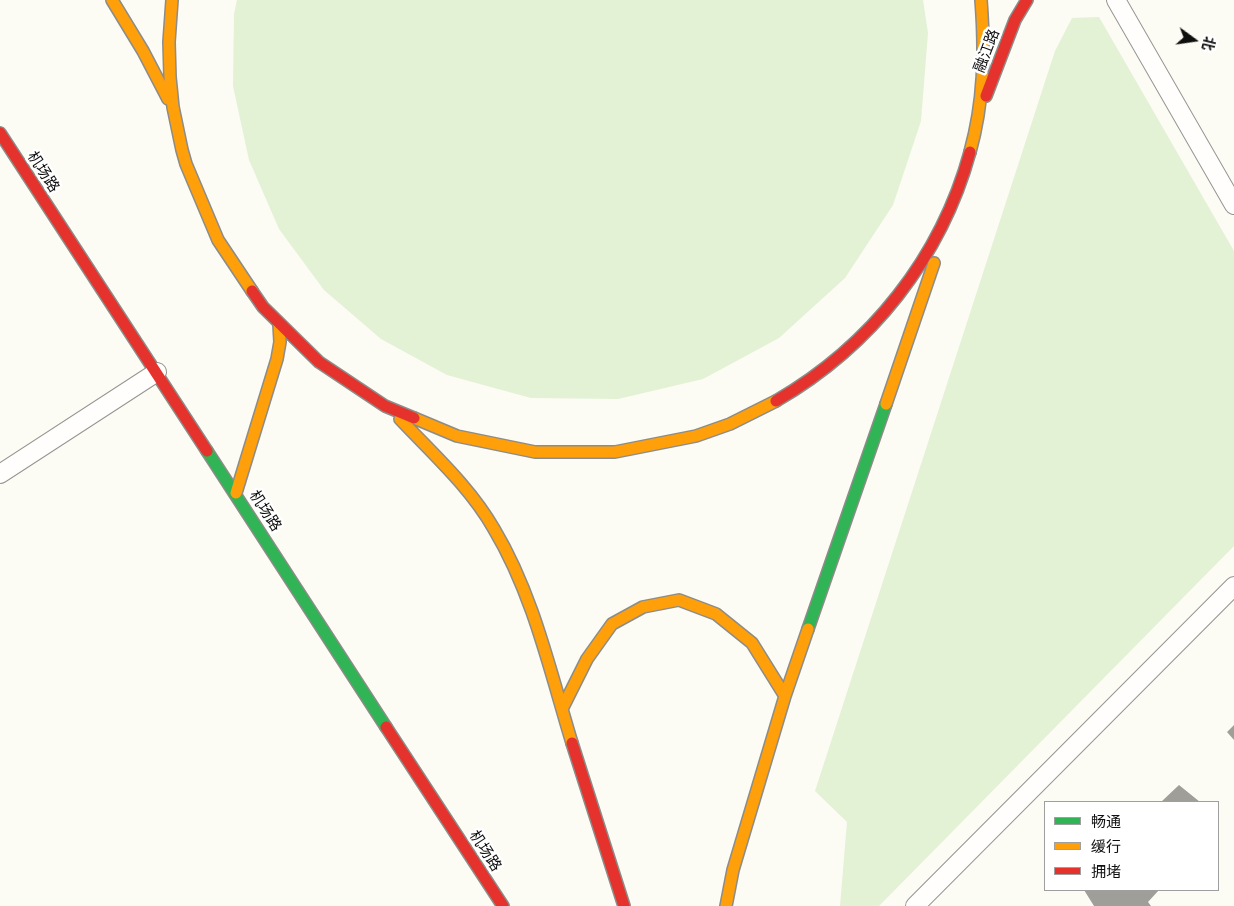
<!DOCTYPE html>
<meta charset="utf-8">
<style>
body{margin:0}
#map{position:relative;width:1234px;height:906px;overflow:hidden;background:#fcfbf4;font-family:"Roboto Serif","Noto Sans SC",serif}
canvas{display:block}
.legend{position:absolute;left:1044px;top:801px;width:175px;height:90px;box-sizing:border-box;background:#fff;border:1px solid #9f9f9f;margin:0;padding:6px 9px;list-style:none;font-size:15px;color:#0f0f0f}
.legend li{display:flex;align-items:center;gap:10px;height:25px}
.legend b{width:25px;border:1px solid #9f9f9f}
.north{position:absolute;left:1169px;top:15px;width:50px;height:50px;-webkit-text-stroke:4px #fff;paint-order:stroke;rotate:104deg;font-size:14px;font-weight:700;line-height:20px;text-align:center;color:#0f0f0f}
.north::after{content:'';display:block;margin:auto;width:18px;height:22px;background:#0f0f0f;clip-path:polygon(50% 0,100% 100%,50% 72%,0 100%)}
</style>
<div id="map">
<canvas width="1234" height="906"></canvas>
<ul class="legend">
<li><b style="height:6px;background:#30b455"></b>畅通</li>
<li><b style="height:6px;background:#ff9f0a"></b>缓行</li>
<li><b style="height:6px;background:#e5322d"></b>拥堵</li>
</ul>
<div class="north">北</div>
</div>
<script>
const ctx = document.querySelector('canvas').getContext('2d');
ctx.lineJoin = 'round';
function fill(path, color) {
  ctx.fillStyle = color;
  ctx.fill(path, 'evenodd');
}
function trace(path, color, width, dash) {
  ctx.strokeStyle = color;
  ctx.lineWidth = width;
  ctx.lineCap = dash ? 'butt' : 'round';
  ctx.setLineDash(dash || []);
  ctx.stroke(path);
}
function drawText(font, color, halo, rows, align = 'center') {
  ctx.font = font + ' "Roboto Serif","Noto Sans SC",serif';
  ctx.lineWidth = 5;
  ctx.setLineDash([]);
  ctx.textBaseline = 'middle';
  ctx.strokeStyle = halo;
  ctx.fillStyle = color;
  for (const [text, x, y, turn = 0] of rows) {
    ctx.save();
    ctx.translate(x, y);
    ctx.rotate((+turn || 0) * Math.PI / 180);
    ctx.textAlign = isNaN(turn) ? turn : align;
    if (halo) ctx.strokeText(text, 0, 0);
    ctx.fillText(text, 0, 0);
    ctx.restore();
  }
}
const green = new Path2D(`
 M 237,0 L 923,0 L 928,33 L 921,121 L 893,205 L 845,278 L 779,338 L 703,379 L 618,399 L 531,398 L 447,375 L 381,339 L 324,290 L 279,229 L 249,160 L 233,86 L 234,14 Z
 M 1099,17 L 1234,251 L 1234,546 L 879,906 L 840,906 L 847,822 L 815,791 L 1055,51 L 1072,18 Z`);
const building = new Path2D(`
 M 1234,725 L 1234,740 L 1227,732 Z
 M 1179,785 L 1200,802 L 1161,802 Z
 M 1084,890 L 1159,890 L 1148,902 L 1151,906 L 1094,906 Z`);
const street = new Path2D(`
 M 1116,0 L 1234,205
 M 0,474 L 157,372
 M 915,906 L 1234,586`);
const fast = new Path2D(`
 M 207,451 L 386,727
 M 808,629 L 886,404`);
const slow = new Path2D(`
 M 112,0 L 143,51 L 168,99
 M 172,0 L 169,42 L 170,77 L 173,107 L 182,150 L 186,164 L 218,240 L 252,291
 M 970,152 C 984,102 985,52 981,0
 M 886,404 L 934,263
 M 414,418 L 457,436 L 535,452 L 615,452 L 696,436 L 730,424 L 776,401
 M 400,419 C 433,454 470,487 494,529 C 533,594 550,671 572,743
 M 236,493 L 277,359 L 280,342 L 279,325
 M 562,709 L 587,659 L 612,624 L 643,607 L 679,600 L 716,614 L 752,643 L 785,696
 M 726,906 L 733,870 L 785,696 L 808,629`);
const jam = new Path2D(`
 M 986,96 L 1015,20 L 1027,0
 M 0,133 L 207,451
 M 252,291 L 263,307 L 319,362 L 385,406 L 414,418
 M 776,401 C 871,346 941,258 970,152
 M 386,727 L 503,906
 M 572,743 L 624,906`);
const streetNames = [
 ["融江路",987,51,-69],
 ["机场路",43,172,57],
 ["机场路",265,511,57],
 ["机场路",485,851,57]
];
fill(green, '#e3f1d5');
fill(building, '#a09e99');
trace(street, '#969592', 20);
trace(fast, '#8c8c89', 14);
trace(slow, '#8c8c89', 14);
trace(jam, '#8c8c89', 14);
trace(street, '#fffefd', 18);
trace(fast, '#30b455', 11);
trace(slow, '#ff9f0a', 11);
trace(jam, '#e5322d', 11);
drawText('15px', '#0f0f0f', '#fff', streetNames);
</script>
